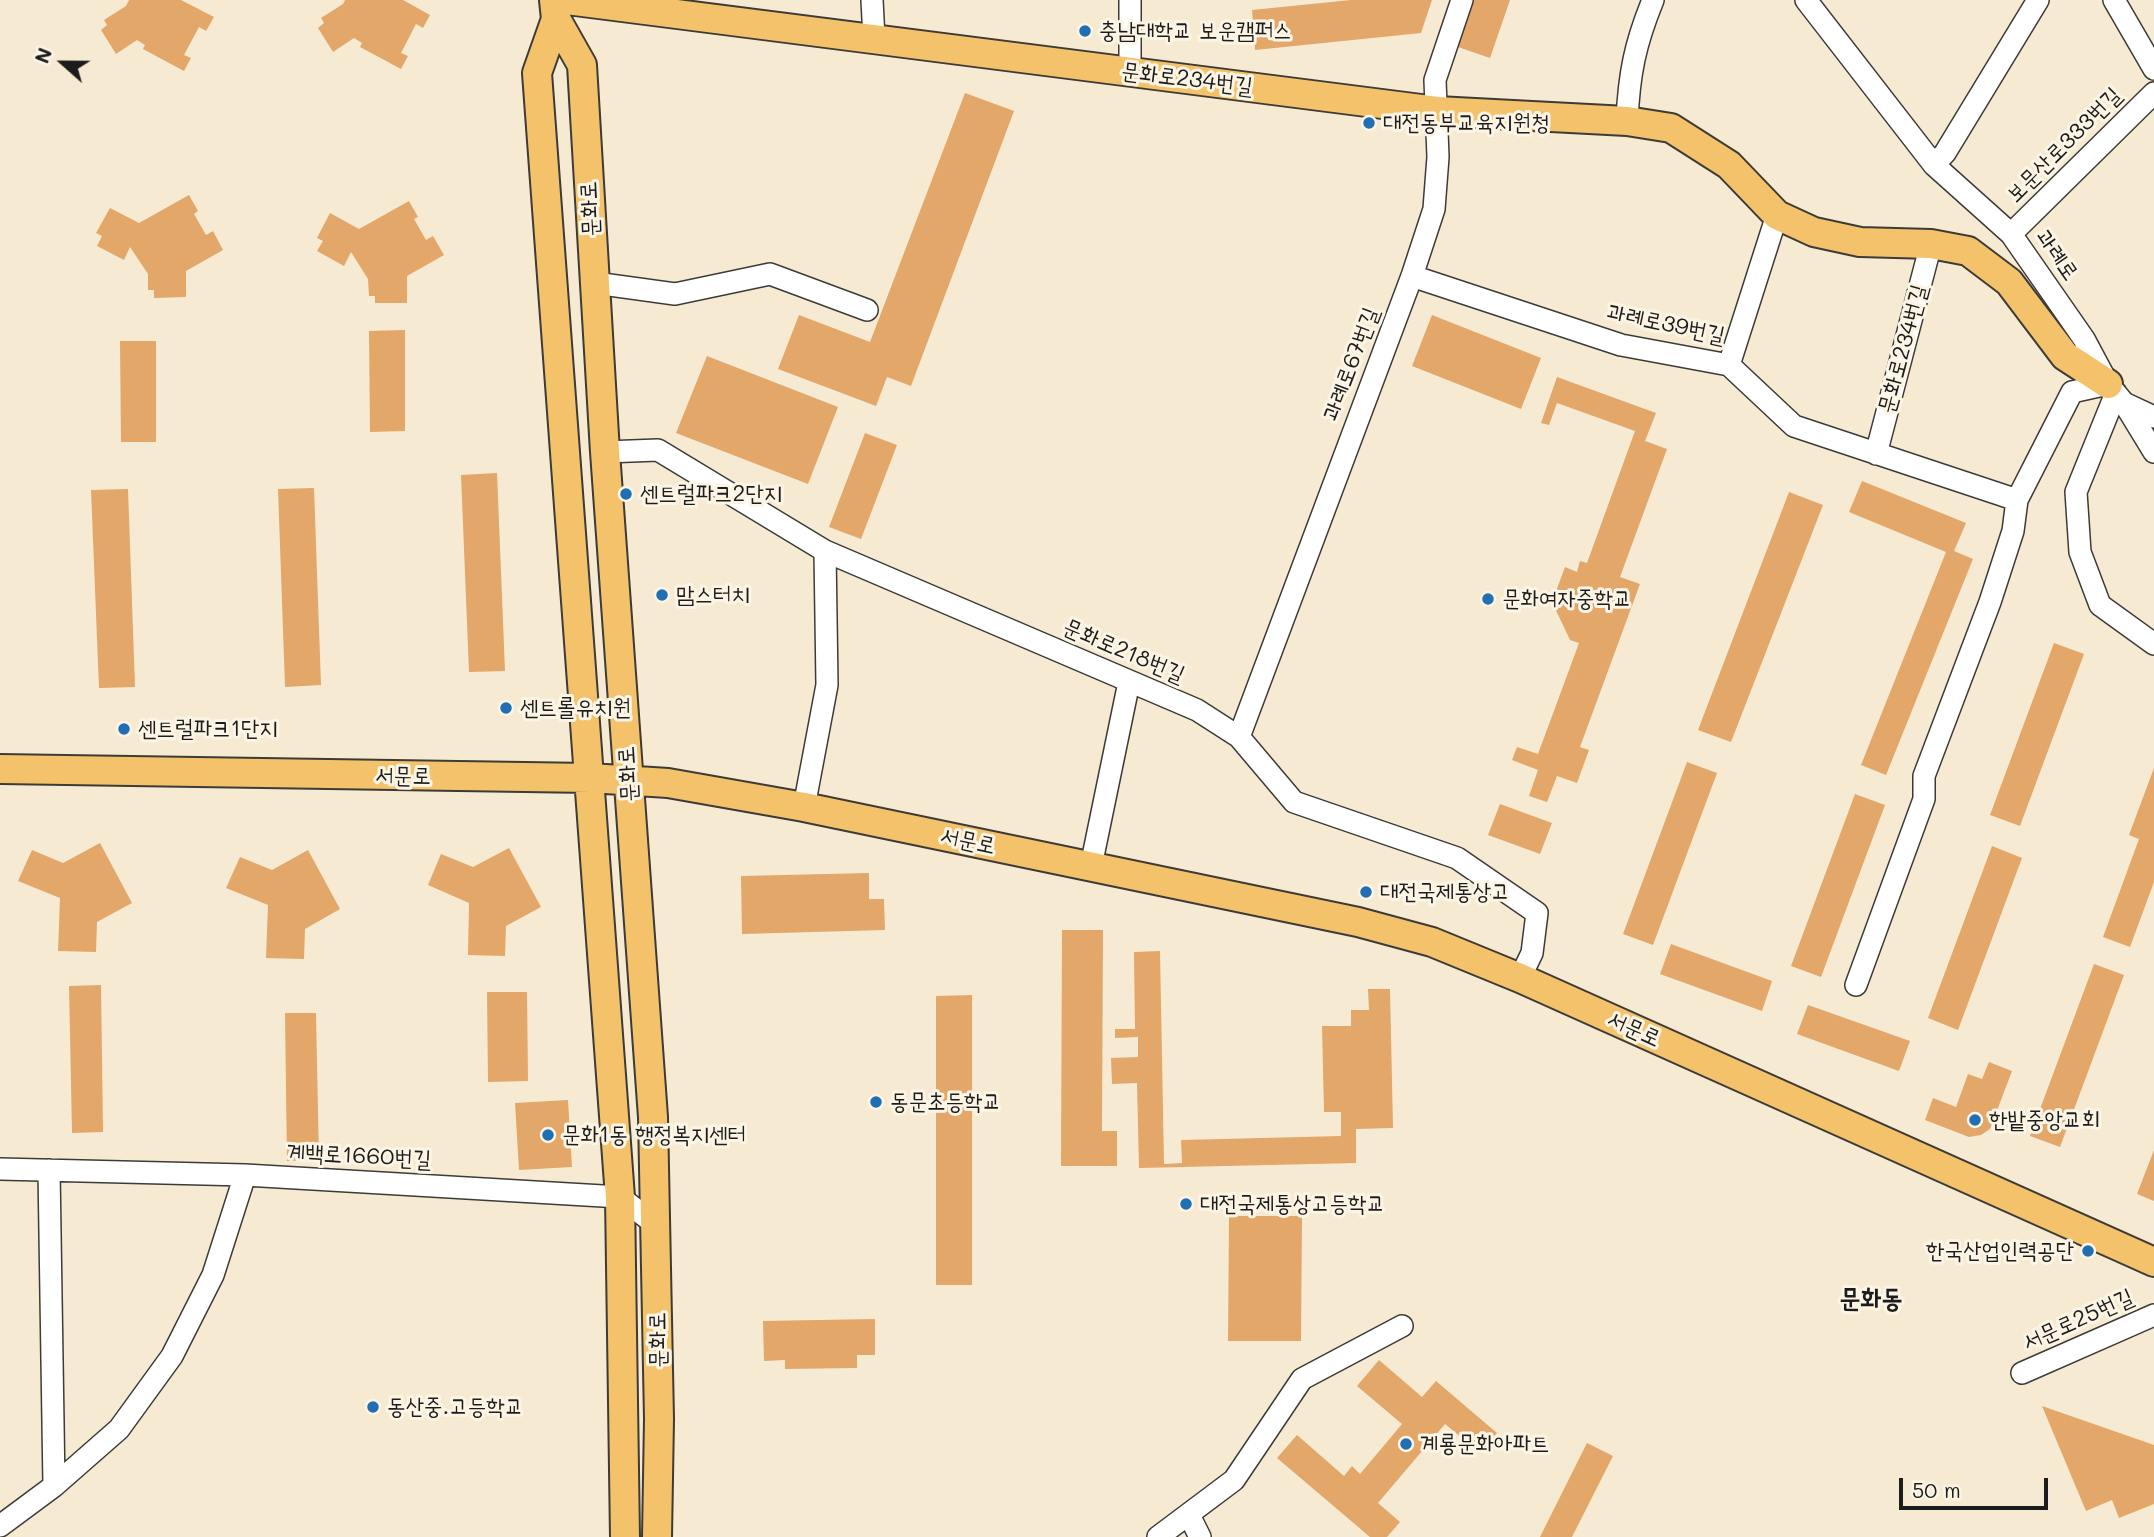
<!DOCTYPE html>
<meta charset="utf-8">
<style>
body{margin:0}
#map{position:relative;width:2154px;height:1537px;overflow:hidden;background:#f7ead3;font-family:Mali,sans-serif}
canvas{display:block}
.north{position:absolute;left:28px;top:28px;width:70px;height:70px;-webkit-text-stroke:5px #fcf5e5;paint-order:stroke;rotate:291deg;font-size:19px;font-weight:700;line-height:28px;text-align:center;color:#1c1c1c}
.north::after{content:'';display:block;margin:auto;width:24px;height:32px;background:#1c1c1c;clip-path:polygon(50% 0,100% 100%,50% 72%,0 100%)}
.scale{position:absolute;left:1899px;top:1478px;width:149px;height:32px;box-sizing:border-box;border:4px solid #1c1c1c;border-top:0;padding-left:9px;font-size:21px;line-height:24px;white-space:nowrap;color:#1c1c1c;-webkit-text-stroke:5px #fcf5e5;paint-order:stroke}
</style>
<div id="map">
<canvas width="2154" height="1537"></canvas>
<div class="north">N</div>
<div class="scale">50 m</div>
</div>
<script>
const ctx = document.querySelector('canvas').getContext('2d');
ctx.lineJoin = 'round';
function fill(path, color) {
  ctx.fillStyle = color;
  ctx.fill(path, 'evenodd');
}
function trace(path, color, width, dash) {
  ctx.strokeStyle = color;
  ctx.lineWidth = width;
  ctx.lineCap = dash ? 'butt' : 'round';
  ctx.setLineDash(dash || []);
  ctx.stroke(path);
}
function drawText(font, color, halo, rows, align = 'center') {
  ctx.font = font + ' Mali,"Poor Story",sans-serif';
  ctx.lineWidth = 6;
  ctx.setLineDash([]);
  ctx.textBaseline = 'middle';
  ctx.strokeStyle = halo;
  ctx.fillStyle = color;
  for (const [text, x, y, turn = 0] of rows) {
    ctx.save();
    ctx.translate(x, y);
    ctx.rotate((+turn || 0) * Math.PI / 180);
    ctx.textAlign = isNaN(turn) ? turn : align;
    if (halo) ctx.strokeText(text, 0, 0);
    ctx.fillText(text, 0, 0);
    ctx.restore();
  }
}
const building = new Path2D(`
 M 129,0 L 181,0 L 214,17 L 206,31 L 199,27 L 184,55 L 191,58 L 184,71 L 143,49 L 145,45 L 137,40 L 116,54 L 101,30 L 107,25 L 104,20 L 126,6 Z
 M 345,0 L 403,0 L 430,15 L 423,28 L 416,24 L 401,53 L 408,56 L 401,69 L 360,47 L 362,43 L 354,38 L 333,52 L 318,28 L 324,23 L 321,18 L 343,4 Z
 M 1351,0 L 1432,0 L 1421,33 L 1255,50 L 1252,10 Z
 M 1470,0 L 1510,0 L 1490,58 L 1455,46 Z
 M 965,93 L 1014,111 L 911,386 L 887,377 L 876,406 L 778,369 L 799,315 L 870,342 Z
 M 189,195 L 198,211 L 194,214 L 206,235 L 213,231 L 223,250 L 186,271 L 186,297 L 154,298 L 154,290 L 148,290 L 148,274 L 130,247 L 124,260 L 97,246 L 102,236 L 96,233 L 110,208 L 139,223 Z
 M 409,201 L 418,217 L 414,219 L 426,240 L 433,236 L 444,255 L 407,276 L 407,303 L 375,303 L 375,296 L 369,296 L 368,279 L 351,252 L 344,266 L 317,251 L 323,241 L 317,238 L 330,213 L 359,229 Z
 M 1432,315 L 1541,358 L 1521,409 L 1412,366 Z
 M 405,330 L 405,431 L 370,432 L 369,331 Z
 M 120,341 L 156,341 L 156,442 L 121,442 Z
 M 707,356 L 838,407 L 808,484 L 676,433 Z
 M 1557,377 L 1656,413 L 1645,441 L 1667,449 L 1620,577 L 1640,584 L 1580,747 L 1589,750 L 1577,783 L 1557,776 L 1547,802 L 1529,796 L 1538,770 L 1512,760 L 1517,747 L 1538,754 L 1579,643 L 1570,640 L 1552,602 L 1565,567 L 1577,572 L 1580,561 L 1587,563 L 1635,431 L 1557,403 L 1549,425 L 1541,423 Z
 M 865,433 L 897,445 L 861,539 L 829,527 Z
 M 497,473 L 505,671 L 469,672 L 461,475 Z
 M 1862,481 L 1966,523 L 1954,551 L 1973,559 L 1886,775 L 1861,765 L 1946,552 L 1849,512 Z
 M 314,488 L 321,685 L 285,687 L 278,489 Z
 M 128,489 L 135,687 L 99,688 L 91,490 Z
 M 1789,492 L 1823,505 L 1731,742 L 1698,730 Z
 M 2054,643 L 2084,654 L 2020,826 L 1990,815 Z
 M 1687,762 L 1717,773 L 1653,945 L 1623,934 Z
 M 2154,768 L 2154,882 L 2130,947 L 2103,937 L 2139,839 L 2129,835 Z
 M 1855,794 L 1885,805 L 1821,977 L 1791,966 Z
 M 1500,804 L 1552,823 L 1540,854 L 1488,835 Z
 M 100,843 L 132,903 L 97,922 L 96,952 L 58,951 L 60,898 L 18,881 L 32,850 L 63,863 Z
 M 1992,846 L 2022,858 L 1958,1030 L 1928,1018 Z
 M 509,848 L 541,907 L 506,926 L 505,956 L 468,955 L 469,903 L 428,885 L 441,854 L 473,867 Z
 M 308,850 L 340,909 L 305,929 L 304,959 L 266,958 L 268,905 L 226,888 L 240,857 L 272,870 Z
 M 869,873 L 869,899 L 884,899 L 885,930 L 742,934 L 741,876 Z
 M 1062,930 L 1103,930 L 1102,1131 L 1117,1131 L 1117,1166 L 1061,1166 Z
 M 1671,944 L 1772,981 L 1762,1011 L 1660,974 Z
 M 1160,951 L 1164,1164 L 1182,1163 L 1181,1140 L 1341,1136 L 1341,1112 L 1324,1112 L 1322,1026 L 1351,1026 L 1351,1010 L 1369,1010 L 1368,989 L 1390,989 L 1393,1128 L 1356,1129 L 1356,1163 L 1139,1168 L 1137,1083 L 1112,1084 L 1111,1058 L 1138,1057 L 1138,1037 L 1115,1038 L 1115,1029 L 1135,1029 L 1134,952 Z
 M 2094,964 L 2124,975 L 2060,1147 L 2030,1136 Z
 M 101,985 L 103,1132 L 72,1133 L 69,986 Z
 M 487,992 L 527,992 L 528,1081 L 488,1082 Z
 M 972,995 L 972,1285 L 936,1285 L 936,996 Z
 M 1808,1005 L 1910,1041 L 1899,1071 L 1797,1034 Z
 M 285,1013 L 316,1013 L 319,1160 L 287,1161 Z
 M 1989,1062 L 2012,1071 L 1990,1129 L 1981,1135 L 1969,1137 L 1925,1120 L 1933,1098 L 1956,1107 L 1968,1074 L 1982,1079 Z
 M 568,1100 L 572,1167 L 519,1170 L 515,1103 Z
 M 2154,1150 L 2154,1201 L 2137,1194 Z
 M 1229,1216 L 1302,1216 L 1301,1341 L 1228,1341 Z
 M 875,1319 L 875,1355 L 857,1355 L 857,1368 L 785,1369 L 785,1360 L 764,1361 L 763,1321 Z
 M 1379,1360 L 1422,1397 L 1436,1381 L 1497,1433 L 1480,1453 L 1445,1424 L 1378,1503 L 1400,1522 L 1387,1537 L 1370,1537 L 1277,1458 L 1297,1435 L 1344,1476 L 1352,1466 L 1360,1474 L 1402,1424 L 1357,1386 Z
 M 2042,1406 L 2154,1445 L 2154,1504 L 2119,1518 L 2112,1500 L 2086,1511 Z
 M 1587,1443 L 1613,1456 L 1572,1537 L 1540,1537 Z`);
const minor = new Path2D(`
 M 872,0 L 874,39
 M 1806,0 L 1934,165 L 2011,234 L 2084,339 L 2108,384 L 2124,403 L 2154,452
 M 2114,0 L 2154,69
 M 1130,72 L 1130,0
 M 1627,121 C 1629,74 1635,44 1653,0
 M 1934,165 L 1945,153 L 2038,0
 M 2011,234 L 2154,93
 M 1412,276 L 1621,345 L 1729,365 L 1794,426 L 2017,500 L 2072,392 L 2108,384
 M 595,283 L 675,294 L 770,274 L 867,310
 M 1729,365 L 1777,215
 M 2116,393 L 2076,492 L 2080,552 L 2100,605 L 2154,644
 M 2124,403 L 2154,417
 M 605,452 L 658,450 L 825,551 L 1197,710 L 1239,737 L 1294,802 L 1457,858 L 1537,913 L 1532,953 L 1520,978
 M 1876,454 L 1931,244
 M 1239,737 L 1412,276 L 1434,209 L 1438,157 L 1435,80 L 1462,0
 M 804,807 L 827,685 L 825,551
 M 1091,866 L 1129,682
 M 1856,985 L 1924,799 L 1924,776 L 1990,602 L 2013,531 L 2017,500
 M 0,1169 L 245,1175 L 620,1197 L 656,1225
 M 49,1170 L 54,1486
 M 2022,1373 L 2154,1315
 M 1189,1515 L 1200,1537
 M 0,1526 L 54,1486 L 119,1429 L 172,1356 L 213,1275 L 245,1175
 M 1158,1537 L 1234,1480 L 1302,1379 L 1402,1326`);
const major = new Path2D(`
 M 554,0 L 556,19 L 582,65 L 605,452 L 653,1117 L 659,1419 L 657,1537
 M 567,0 L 1437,111 L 1627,121 L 1671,128 L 1729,165 L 1777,215 L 1814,232 L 1860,242 L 1931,244 L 1968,251 L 2009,282 L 2065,356 L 2108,384
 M 556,19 L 537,73 L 620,1197 L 625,1537
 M 0,769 L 590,778 L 668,783 L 804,807 L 1358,922 L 1432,942 L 1520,978 L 2154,1262`);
const markers = [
 [1085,31,7,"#1f6fb2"],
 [1369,123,7,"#1f6fb2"],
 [626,494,7,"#1f6fb2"],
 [662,595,7,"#1f6fb2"],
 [1488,599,7,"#1f6fb2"],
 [506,708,7,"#1f6fb2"],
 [124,729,7,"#1f6fb2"],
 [1366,892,7,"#1f6fb2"],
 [876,1102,7,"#1f6fb2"],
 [1975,1120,7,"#1f6fb2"],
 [548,1135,7,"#1f6fb2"],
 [1186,1204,7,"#1f6fb2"],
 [2088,1251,7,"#1f6fb2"],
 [373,1407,7,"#1f6fb2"],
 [1406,1444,7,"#1f6fb2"]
];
const poiNames = [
 ["충남대학교 보운캠퍼스",1099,31],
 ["대전동부교육지원청",1383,123],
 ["센트럴파크2단지",640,494],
 ["맘스터치",676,595],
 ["문화여자중학교",1502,599],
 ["센트롤유치원",520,708],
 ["센트럴파크1단지",138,729],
 ["대전국제통상고",1380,892],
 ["동문초등학교",890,1102],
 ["한밭중앙교회",1989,1120],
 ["문화1동 행정복지센터",562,1135],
 ["대전국제통상고등학교",1200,1204],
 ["한국산업인력공단",2074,1251,"right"],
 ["동산중.고등학교",387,1407],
 ["계룡문화아파트",1420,1444]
];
const streetNames = [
 ["문화로234번길",1187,79,7],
 ["보문산로333번길",2064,145,-45],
 ["문화로",590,209,-93],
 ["과례로",2057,255,55],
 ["과례로39번길",1666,324,12],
 ["문화로234번길",1903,349,-75],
 ["과례로67번길",1351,364,-69],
 ["문화로218번길",1124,651,23],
 ["문화로",628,774,-94],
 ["서문로",403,776,1],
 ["서문로",968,841,12],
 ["서문로",1634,1029,24],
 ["계백로1660번길",359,1156,3],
 ["서문로25번길",2078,1320,-24],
 ["문화로",658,1340,-91]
];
const quarterNames = [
 ["문화동",1871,1299]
];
fill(building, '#e2a769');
trace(minor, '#3d3b37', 24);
trace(major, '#3d3b37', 32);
trace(minor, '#fff', 21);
trace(major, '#f3c26a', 28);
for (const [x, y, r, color] of markers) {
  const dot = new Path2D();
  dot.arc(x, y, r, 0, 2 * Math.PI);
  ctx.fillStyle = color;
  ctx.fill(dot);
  trace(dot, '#fcf5e5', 2.5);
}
drawText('23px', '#1c1c1c', '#fcf5e5', poiNames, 'left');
drawText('23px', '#1c1c1c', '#fcf5e5', streetNames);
drawText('bold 26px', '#1c1c1c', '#fcf5e5', quarterNames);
</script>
